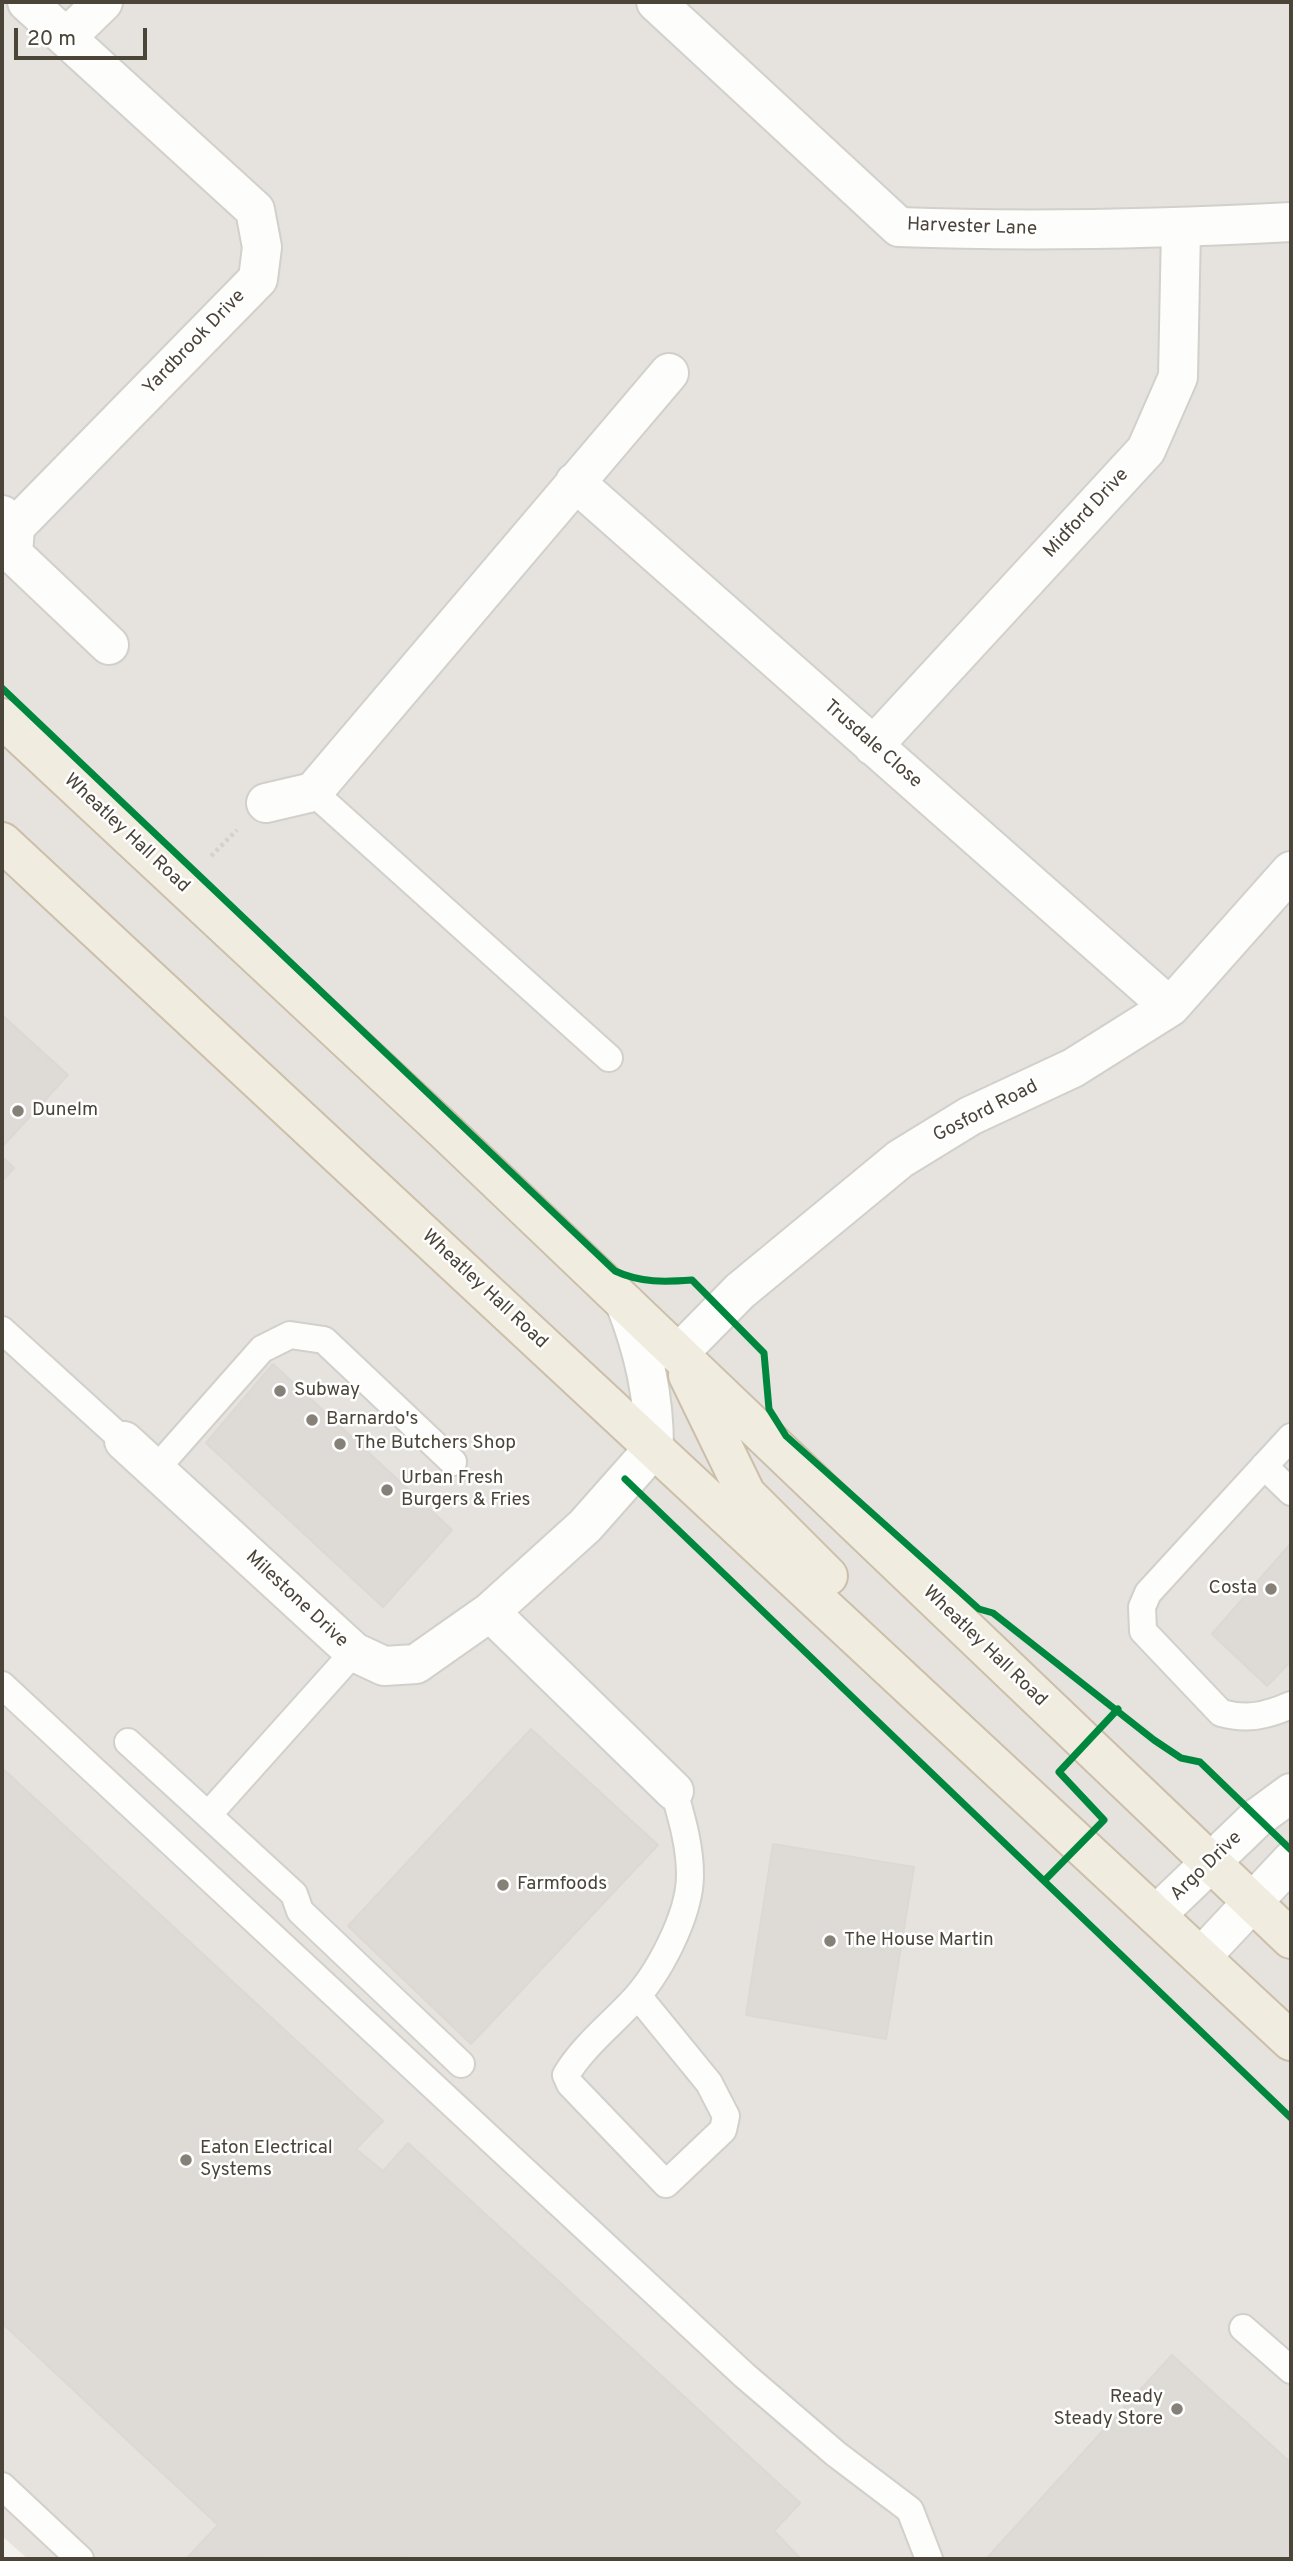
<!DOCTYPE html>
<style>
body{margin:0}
#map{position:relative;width:1293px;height:2561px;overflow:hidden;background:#f4f2ee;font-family:Overpass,sans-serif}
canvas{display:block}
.frame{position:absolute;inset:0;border:4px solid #4b4439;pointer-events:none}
.scale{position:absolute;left:14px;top:28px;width:133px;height:32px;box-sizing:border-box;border:4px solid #4b4439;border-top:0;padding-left:9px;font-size:21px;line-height:24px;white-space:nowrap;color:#4b4439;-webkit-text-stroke:5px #fff;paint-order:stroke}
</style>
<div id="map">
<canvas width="1293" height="2561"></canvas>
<div class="frame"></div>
<div class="scale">20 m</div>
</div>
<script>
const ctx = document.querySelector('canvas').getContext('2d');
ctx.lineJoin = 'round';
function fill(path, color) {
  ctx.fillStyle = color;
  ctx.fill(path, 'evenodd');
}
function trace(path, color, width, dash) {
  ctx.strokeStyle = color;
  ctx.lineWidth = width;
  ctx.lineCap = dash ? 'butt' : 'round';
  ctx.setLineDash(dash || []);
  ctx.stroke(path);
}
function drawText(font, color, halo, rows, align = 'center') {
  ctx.font = font + ' Overpass,sans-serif';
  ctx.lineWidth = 5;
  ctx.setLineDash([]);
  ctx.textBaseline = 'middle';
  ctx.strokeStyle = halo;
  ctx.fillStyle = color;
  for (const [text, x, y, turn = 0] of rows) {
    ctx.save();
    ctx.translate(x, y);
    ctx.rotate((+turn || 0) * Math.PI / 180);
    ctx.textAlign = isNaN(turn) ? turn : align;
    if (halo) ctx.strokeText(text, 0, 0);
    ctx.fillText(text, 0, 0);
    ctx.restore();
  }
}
const industrial = new Path2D(`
 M 2,2 L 1291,2 L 1291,2559 L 28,2559 L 2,2536 Z`);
const building = new Path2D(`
 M 2,1015 L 68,1075 L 2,1147 Z
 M 2,1157 L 14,1168 L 2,1181 Z
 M 273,1364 L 452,1530 L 383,1607 L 206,1443 Z
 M 1291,1543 L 1291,1661 L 1267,1686 L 1212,1634 Z
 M 531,1729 L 658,1845 L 471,2044 L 348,1926 Z
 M 2,1768 L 383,2121 L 356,2149 L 383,2171 L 408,2143 L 800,2503 L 774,2531 L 801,2559 L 188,2557 L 218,2525 L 2,2323 Z
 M 773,1844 L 914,1867 L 886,2039 L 746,2015 Z
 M 1172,2355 L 1291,2463 L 1291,2559 L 986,2559 Z`);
const path = new Path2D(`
 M 211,856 L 237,830`);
const service = new Path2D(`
 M 313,792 L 609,1058
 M 2,1330 L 124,1441
 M 1291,1437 L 1148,1593 L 1142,1607 L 1143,1631 L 1221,1713 C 1247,1720 1266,1716 1291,1705
 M 1264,1466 L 1291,1492
 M 155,1470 L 262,1349 L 290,1335 L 324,1340 L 453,1462
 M 2,1685 L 744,2375 L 836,2454 L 910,2510 L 929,2559
 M 128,1742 L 208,1815 L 354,1652
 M 208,1815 L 294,1894 L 300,1911 L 461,2064
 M 638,1996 L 709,2083 L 726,2116 L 723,2130 L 666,2184 L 570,2084 L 566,2075 C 581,2049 609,2026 630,2004 C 658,1976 690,1915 690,1875 C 690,1846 682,1819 674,1791
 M 1243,2328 L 1291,2370
 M 2,2486 L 80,2559`);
const minor = new Path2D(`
 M 656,2 L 899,227 C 1030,232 1160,229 1291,222
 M 68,36 L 103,2
 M 575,482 L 1170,1007
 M 2,515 L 15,527 L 258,279 L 262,247 L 255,210 L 27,2
 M 15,527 L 13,554 L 109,645
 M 873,746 L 1146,450 L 1178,377 L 1181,228
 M 266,803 L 313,792 L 669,373
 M 678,1354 L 740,1291 L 900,1159 L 970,1116 L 1073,1068 L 1170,1007 L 1291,871
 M 124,1441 L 354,1652 L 384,1666 L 416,1664 L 490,1612 L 585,1526 L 654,1448 C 654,1396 644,1351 625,1303
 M 490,1612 L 674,1791
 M 1156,1915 L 1257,1818 L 1291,1793
 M 1201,1957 L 1291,1861`);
const trunk = new Path2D(`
 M 2,718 L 444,1130 L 1291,1939
 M 2,842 L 1291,2041
 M 688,1375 L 746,1494 L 828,1576`);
const cycleway = new Path2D(`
 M 2,688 L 615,1271 C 641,1283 665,1282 692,1280 L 764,1353 L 769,1409 L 786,1436 L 979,1609 L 993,1613 L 1154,1740 L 1181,1758 L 1200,1762 L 1291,1850
 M 625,1479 L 1291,2118
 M 1044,1881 L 1104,1820 L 1059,1772 L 1118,1709`);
const markers = [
 [18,1111,7,"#868178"],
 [280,1391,7,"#868178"],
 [312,1420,7,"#868178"],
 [340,1444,7,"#868178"],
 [387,1490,7,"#868178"],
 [1271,1589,7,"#868178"],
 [503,1885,7,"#868178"],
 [830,1941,7,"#868178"],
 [186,2160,7,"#868178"],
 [1177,2409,7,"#868178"]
];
const streetNames = [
 ["Harvester Lane",972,228,2],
 ["Yardbrook Drive",195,343,-46],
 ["Midford Drive",1087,514,-47],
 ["Trusdale Close",872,745,41],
 ["Wheatley Hall Road",126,834,43],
 ["Gosford Road",986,1112,-27],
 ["Wheatley Hall Road",484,1290,43],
 ["Milestone Drive",296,1600,43],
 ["Wheatley Hall Road",984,1647,44],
 ["Argo Drive",1207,1867,-44]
];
const poiNames = [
 ["Dunelm",32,1111],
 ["Subway",294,1391],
 ["Barnardo's",326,1420],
 ["The Butchers Shop",354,1444],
 ["Urban Fresh",401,1479],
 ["Burgers & Fries",401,1501],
 ["Costa",1257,1589,"right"],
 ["Farmfoods",517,1885],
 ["The House Martin",844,1941],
 ["Eaton Electrical",200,2149],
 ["Systems",200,2171],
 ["Ready",1163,2398,"right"],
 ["Steady Store",1163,2420,"right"]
];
fill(industrial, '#e6e2de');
fill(building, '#dedbd6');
trace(building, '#dcd9d4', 2);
trace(service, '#d2d0cb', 30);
trace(minor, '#d2d0cb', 42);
trace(trunk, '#ccbfa9', 42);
trace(path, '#d3d2cc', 4.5, [3.5, 3.5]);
trace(service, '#fdfdfc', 26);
trace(minor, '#fdfdfc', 38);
trace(trunk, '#f0ece0', 38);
trace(cycleway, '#00873e', 7);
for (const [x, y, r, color] of markers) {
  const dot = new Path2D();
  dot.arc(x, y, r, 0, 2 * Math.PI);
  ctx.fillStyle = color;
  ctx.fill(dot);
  trace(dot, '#fff', 2.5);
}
drawText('19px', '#4b4439', '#fff', streetNames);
drawText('19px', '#4b4439', '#fff', poiNames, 'left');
</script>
